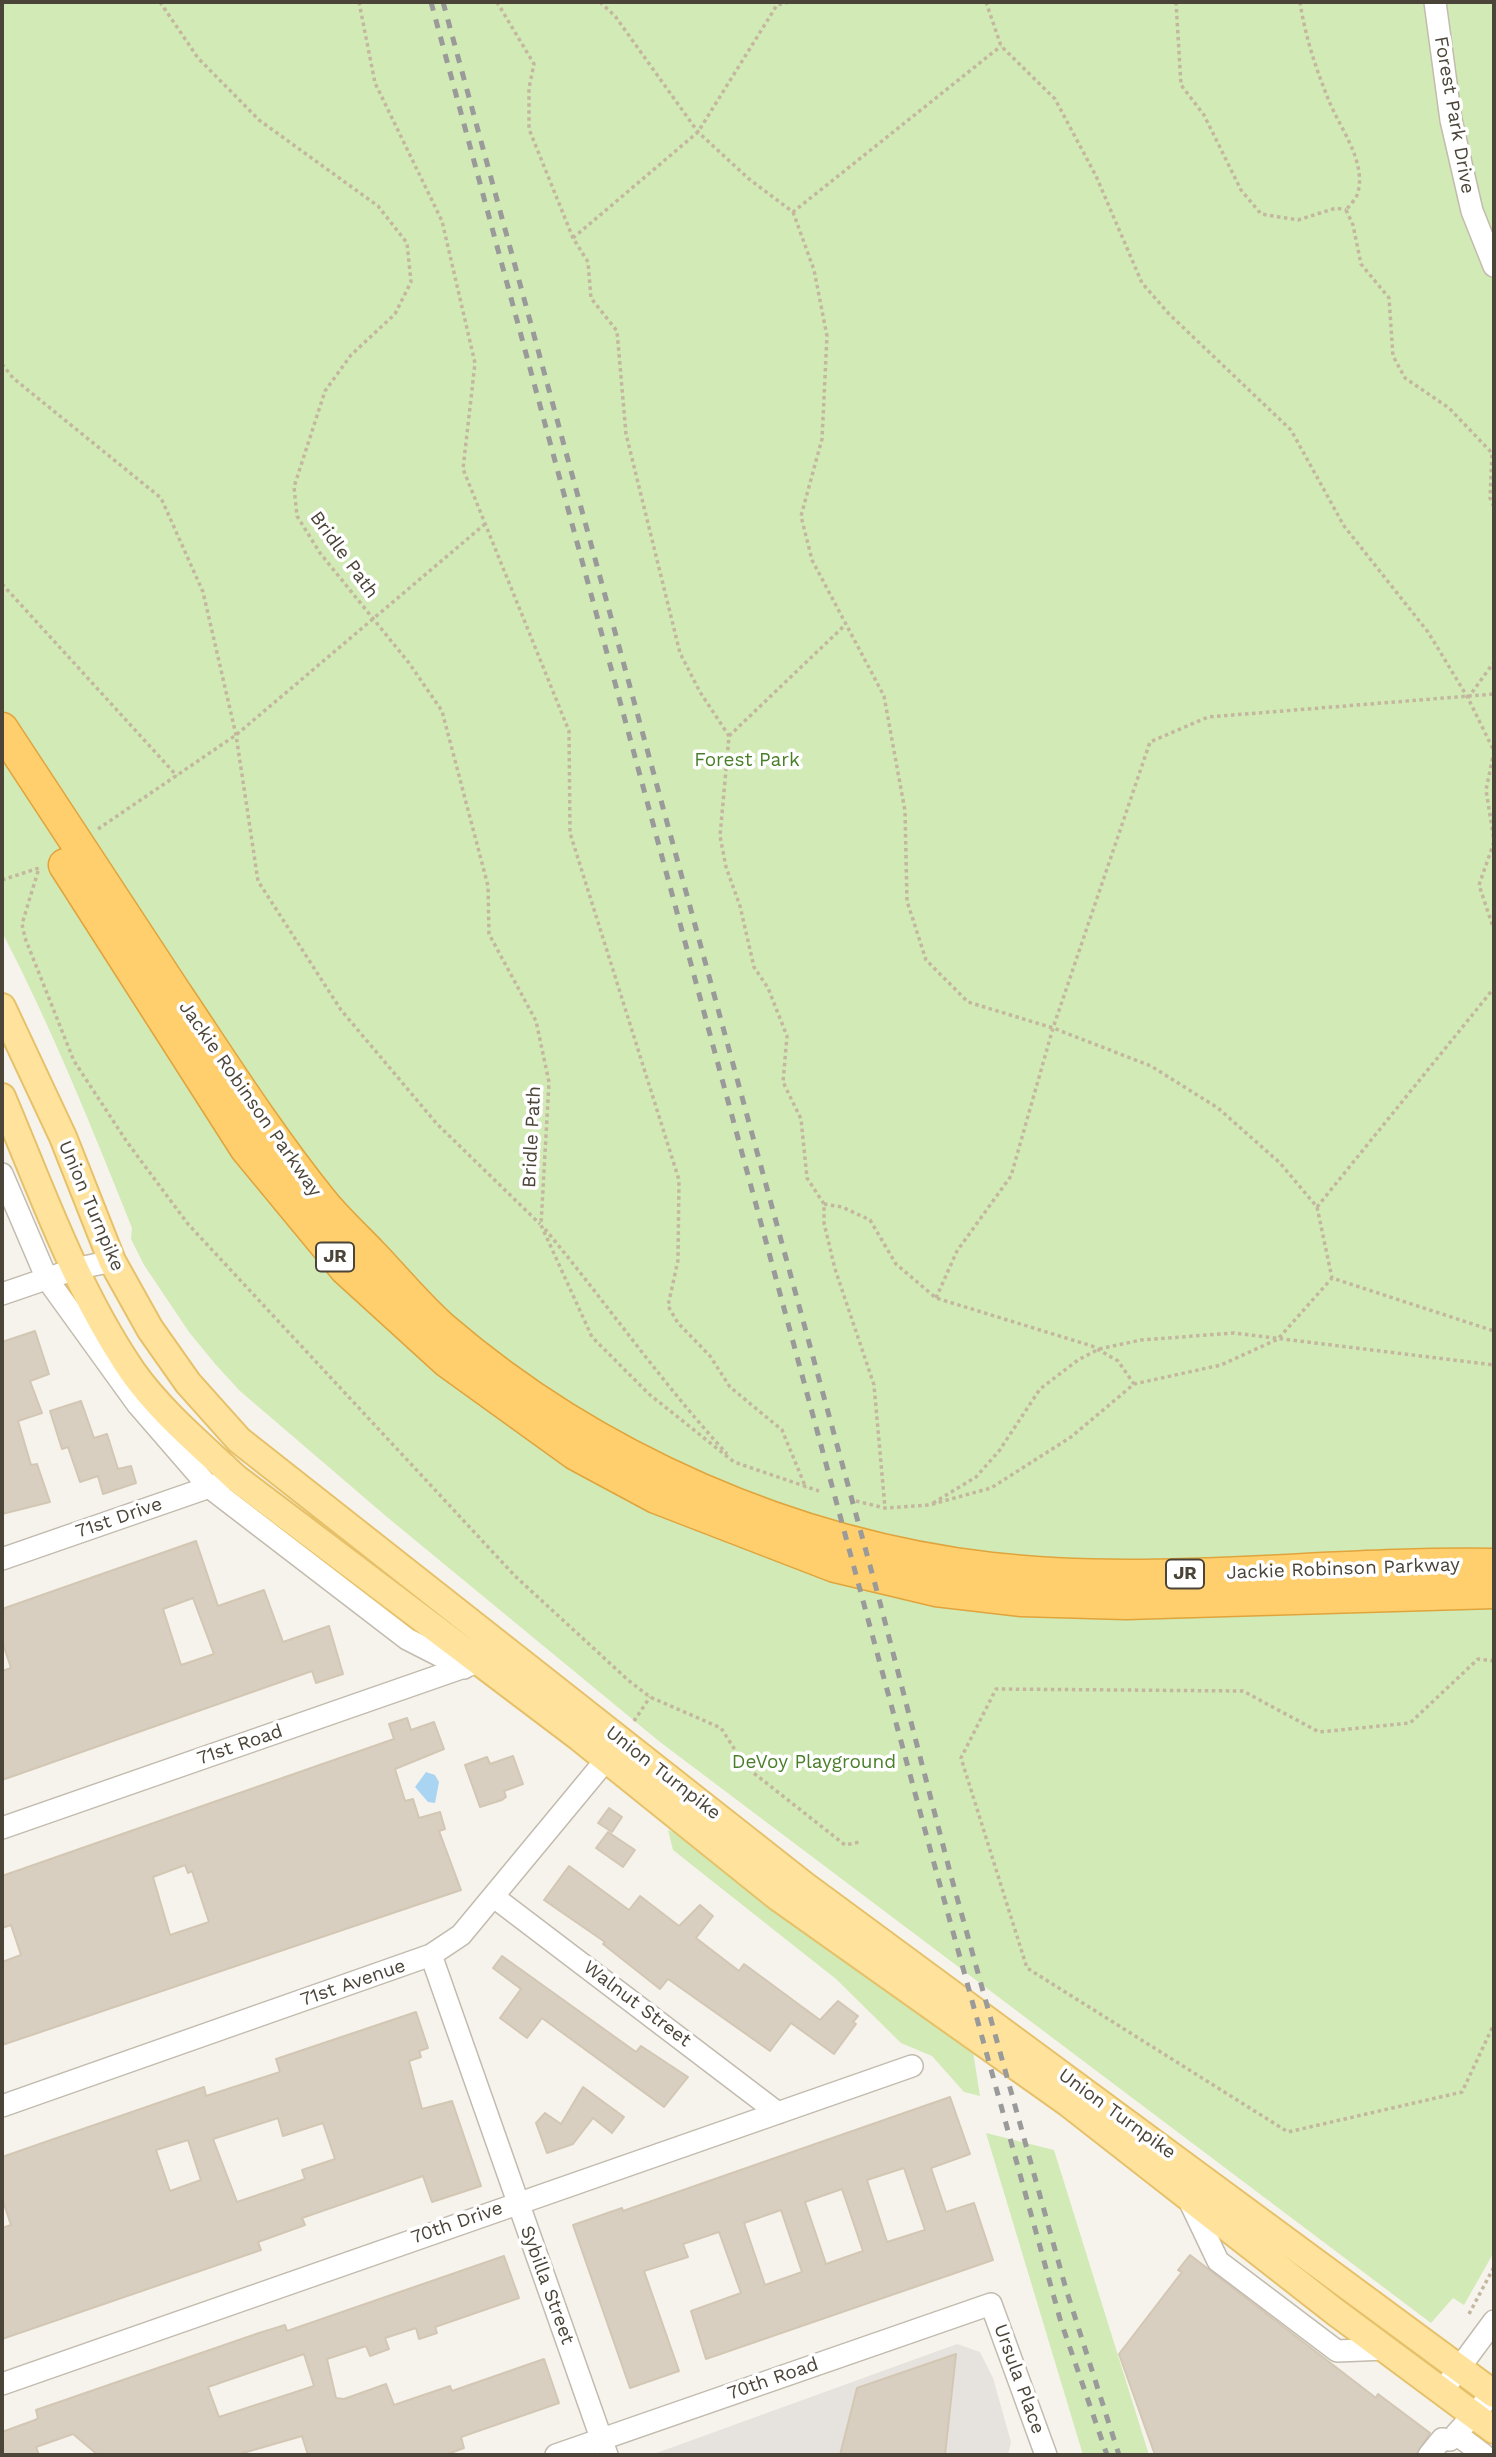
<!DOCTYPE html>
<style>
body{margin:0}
#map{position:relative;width:1496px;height:2457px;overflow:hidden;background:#f6f3ec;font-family:"Work Sans",sans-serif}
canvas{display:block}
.frame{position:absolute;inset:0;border:4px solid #4b4439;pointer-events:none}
</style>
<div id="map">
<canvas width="1496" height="2457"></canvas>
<div class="frame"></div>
</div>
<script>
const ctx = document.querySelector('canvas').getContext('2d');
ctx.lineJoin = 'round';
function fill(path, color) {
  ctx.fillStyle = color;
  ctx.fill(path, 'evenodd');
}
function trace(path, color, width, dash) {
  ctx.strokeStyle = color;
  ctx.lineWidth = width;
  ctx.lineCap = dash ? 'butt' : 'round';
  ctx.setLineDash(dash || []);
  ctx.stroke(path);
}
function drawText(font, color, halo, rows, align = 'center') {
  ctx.font = font + ' "Work Sans",sans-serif';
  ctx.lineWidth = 7;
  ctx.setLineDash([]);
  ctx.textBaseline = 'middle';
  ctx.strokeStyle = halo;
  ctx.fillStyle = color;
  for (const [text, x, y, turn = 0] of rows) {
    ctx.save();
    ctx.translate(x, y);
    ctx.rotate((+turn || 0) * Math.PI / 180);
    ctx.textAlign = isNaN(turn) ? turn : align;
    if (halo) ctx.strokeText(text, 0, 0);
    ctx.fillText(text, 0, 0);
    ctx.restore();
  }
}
const industrial = new Path2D(`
 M 957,2344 L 980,2352 L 993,2378 L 1011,2442 L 1008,2455 L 651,2455 Z`);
const green = new Path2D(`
 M 2,2 L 1494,2 L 1494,2252 L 1464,2305 L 1453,2298 L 1431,2323 L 660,1742 L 387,1517 L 240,1391 L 216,1365 L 189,1332 L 144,1265 L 131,1239 L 132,1228 C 92,1128 52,1028 2,932 Z
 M 668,1830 L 685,1836 L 972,2045 L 980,2096 L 964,2092 L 932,2056 L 901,2043 L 836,1979 L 673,1850 Z
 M 986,2133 L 1054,2150 L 1149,2455 L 1083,2455 Z`);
const water = new Path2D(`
 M 426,1772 L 435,1775 L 439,1782 L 435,1803 L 428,1802 L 415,1787 Z`);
const building = new Path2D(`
 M 35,1331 L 49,1374 L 30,1381 L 42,1413 L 18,1421 L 31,1465 L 37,1464 L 50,1502 L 2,1514 L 2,1342 Z
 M 81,1401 L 94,1438 L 107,1434 L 118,1469 L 131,1466 L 136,1483 L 103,1494 L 98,1476 L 80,1482 L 68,1447 L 62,1449 L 50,1411 Z
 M 196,1541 L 218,1606 L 264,1590 L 283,1642 L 329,1626 L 343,1674 L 316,1683 L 312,1671 L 2,1780 L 2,1671 L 11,1668 L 2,1641 L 2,1609 ZM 193,1598 L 214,1654 L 181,1665 L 163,1609 Z
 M 407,1718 L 411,1730 L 434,1722 L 444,1749 L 395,1769 L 405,1801 L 413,1799 L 419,1818 L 440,1812 L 445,1829 L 439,1831 L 461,1890 L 2,2045 L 2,1962 L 21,1955 L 11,1925 L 2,1928 L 2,1876 L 394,1739 L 389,1724 ZM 185,1865 L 188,1873 L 192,1871 L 209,1922 L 170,1935 L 153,1877 Z
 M 513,1756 L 523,1784 L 504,1791 L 506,1797 L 502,1800 L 480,1807 L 465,1765 L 487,1757 L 490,1764 Z
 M 609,1808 L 622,1817 L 612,1832 L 598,1823 Z
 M 608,1832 L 635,1850 L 623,1867 L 596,1848 Z
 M 569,1866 L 629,1910 L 640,1896 L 679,1926 L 700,1905 L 713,1916 L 696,1938 L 739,1971 L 744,1964 L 820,2020 L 838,2001 L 858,2016 L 853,2022 L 856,2024 L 834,2054 L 791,2023 L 770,2051 L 668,1979 L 660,1989 L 603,1944 L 605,1942 L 544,1900 Z
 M 502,1956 L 636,2052 L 641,2046 L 688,2077 L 664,2107 L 542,2018 L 527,2038 L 500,2018 L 521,1989 L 493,1968 Z
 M 416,2012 L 428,2048 L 419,2051 L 421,2057 L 409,2061 L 422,2109 L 452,2101 L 481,2186 L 432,2202 L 423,2176 L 302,2218 L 305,2225 L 258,2242 L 261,2250 L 2,2339 L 2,2228 L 11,2225 L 2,2198 L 2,2157 L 204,2087 L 206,2096 L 280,2072 L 276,2059 ZM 278,2118 L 283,2136 L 323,2123 L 335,2159 L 302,2170 L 305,2179 L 237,2202 L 213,2139 ZM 188,2140 L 201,2180 L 170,2191 L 156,2150 Z
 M 583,2087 L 624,2117 L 612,2133 L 593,2118 L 573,2144 L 547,2153 L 536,2123 L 545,2113 L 561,2124 Z
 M 950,2097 L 970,2154 L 931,2168 L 946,2212 L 974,2203 L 993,2260 L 706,2359 L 691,2311 L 741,2293 L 719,2232 L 683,2244 L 688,2257 L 644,2271 L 679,2371 L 630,2388 L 573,2225 L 622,2208 L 623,2211 ZM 904,2168 L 925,2230 L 887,2242 L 867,2180 ZM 842,2189 L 863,2251 L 826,2264 L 805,2202 ZM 781,2210 L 802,2272 L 765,2285 L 744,2223 Z
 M 1190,2255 L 1376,2398 L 1378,2394 L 1430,2433 L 1416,2455 L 1155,2455 L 1119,2354 L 1182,2272 L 1178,2270 Z
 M 504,2256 L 519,2298 L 435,2327 L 437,2333 L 419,2339 L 416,2328 L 385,2338 L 389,2349 L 370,2356 L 366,2346 L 327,2359 L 336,2398 L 344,2399 L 386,2384 L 394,2405 L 450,2386 L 452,2391 L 544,2359 L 559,2403 L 461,2437 L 464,2448 L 445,2455 L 308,2455 L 302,2436 L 236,2455 L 98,2455 L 73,2434 L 36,2447 L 39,2455 L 2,2455 L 2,2432 L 35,2420 L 38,2418 L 36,2410 L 259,2333 L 285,2325 L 287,2331 ZM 304,2354 L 314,2386 L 219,2417 L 208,2387 Z
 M 956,2354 L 945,2455 L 840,2455 L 857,2388 Z`);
const path = new Path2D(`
 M 160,2 L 198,58 L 259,120 L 378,206 L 407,243 L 411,282 L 395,314 L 351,355 L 325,391 L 294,487 L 297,516 L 320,553 L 409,663 L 442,711 L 488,886 L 489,934 L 536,1021 L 549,1082 L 541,1225 L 592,1337 L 649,1394 L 734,1462 L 819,1491
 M 359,2 L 375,83 L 442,221 L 475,363 L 463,469 L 569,731 L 570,833 L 679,1180 L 678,1260 L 668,1306 L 678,1323 L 710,1356 L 730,1387 L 782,1430 L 806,1488
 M 497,2 L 534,64 L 529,88 L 529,129 L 573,238 L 588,262 L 591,298 L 617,331 L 626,434 L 680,653 L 700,692 L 729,736 L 720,836 L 726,867 L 740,906 L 754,967 L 768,988 L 787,1036 L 783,1082 L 801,1119 L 807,1178 L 824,1204 L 824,1223 L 835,1269 L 874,1385 L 885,1508
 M 600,2 L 615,16 L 698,132 L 749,179 L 793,212 L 1001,46
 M 986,2 L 1001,46 L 1055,99 L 1096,176 L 1142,283 L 1169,314 L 1291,430 L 1344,526 L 1428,632 L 1468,698 L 1494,751
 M 1176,2 L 1181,85 L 1204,115 L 1241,190 L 1261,214 L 1298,220 L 1336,208 L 1346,210
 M 1300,2 C 1305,36 1316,69 1329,101 C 1340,128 1366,161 1358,192 C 1357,198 1350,205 1346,210
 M 1346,210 L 1353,225 L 1361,264 L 1389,298 L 1393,356 L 1405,378 L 1449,408 L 1492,453 L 1490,498 L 1494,507
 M 793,212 L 814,270 L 827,336 L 822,439 L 801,516 L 812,560 L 884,696 L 905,811 L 907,901 L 926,960 L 968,1002 L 1053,1028 L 1151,1066 L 1218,1108 L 1280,1163 L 1317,1207 L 1332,1278
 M 573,238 L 698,132 L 777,5 L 790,2
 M 2,364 L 13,378 L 161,498 L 203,592 L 236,735 L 258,881 L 341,1010 L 437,1124 L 540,1224
 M 2,584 L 177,776
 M 1468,698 L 1494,662
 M 729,736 L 844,626
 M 1494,751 L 1486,790 L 1494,840
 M 98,829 L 236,735 L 485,524
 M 1494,842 L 1479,885 L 1494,930
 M 2,880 L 39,868 L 22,924 L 25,938 L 74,1061 L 127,1142 L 188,1224 L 515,1576 L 628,1680 L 650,1697 L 721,1728 L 746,1767 L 845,1845 L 860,1842
 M 824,1204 L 842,1207 L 870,1220 L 896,1264 L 936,1298 L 1092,1346 L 1118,1361 L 1134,1384
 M 1317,1207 L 1494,988
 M 545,1229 C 607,1304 662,1383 727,1454
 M 936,1298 L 957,1251 L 1011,1176 L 1053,1028 L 1150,742 L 1208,717 L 1494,694
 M 856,1501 L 885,1508 L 929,1505 L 991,1488 L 1071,1437 L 1134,1384 L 1221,1365 L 1278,1339 L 1332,1278 L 1494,1331
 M 933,1503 L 976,1477 L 999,1451 L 1040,1389 L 1078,1360 L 1099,1349 L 1141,1340 L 1234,1333 L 1494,1365
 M 1494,1661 L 1478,1659 L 1410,1723 L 1319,1732 L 1243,1691 L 996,1689 L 961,1758 L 1027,1968 L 1288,2132 L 1462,2092 L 1494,2024
 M 634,1721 L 650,1697
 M 1469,2314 L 1494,2267`);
const minor = new Path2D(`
 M 1435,2 L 1451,120 L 1472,211 L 1494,266
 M 2,1174 L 47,1279 L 138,1405 L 209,1487 L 407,1639 L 464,1668
 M 2,1294 L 75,1269 L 112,1261
 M 2,1559 L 221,1483
 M 2,1828 L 470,1665
 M 494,1897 L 778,2113
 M 431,1955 L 607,2455
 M 2,2106 L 431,1955 L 461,1935 L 615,1749
 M 1188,2198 L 1218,2261 L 1337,2351 L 1386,2349
 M 2,2384 L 912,2066
 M 1443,2390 L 1494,2321
 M 556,2455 L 991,2304 L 1046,2455
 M 1429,2455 L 1442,2439 L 1450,2440
 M 1484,2455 L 1456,2434 L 1493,2393`);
const major = new Path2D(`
 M 2,1007 L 63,1137 L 112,1261 L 150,1329 L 188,1383 L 239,1440 L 804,1885 L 1494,2394
 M 2,1097 C 41,1189 75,1287 132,1371 C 160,1411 201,1445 236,1478 L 580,1738 L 779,1898 L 1068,2103 L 1334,2311 L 1494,2430`);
const highway = new Path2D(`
 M 2,729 C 60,818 118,906 176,994 C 223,1064 268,1135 321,1201 C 336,1220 355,1237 372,1255 C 395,1279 418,1307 443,1329 C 594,1459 793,1546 991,1569 C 1158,1588 1327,1562 1494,1565
 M 65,865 L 246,1148 L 346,1269 L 447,1361 L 576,1454 L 656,1497 L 835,1566 L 936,1590 L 1022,1600 L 1126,1603 L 1494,1592`);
const rail = new Path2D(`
 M 431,2 L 932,1856 L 1060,2319 L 1107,2455
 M 443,2 L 878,1595 L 951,1876 L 1066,2289 L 1119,2455`);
const shields = [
 [335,1257,38],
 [1185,1574,38]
];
const shieldNames = [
 ["JR",335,1257],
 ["JR",1185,1574]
];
const streetNames = [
 ["Forest Park Drive",1454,115,80],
 ["Bridle Path",344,555,54],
 ["Jackie Robinson Parkway",250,1099,55],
 ["Bridle Path",532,1137,-87],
 ["Union Turnpike",91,1206,67],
 ["71st Drive",119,1518,-19],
 ["Jackie Robinson Parkway",1343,1569,-2],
 ["71st Road",240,1745,-19],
 ["Union Turnpike",663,1773,38],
 ["71st Avenue",353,1983,-19],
 ["Walnut Street",637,2004,37],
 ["Union Turnpike",1117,2114,36],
 ["70th Drive",457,2223,-19],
 ["Sybilla Street",547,2285,70],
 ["70th Road",773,2379,-19],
 ["Ursula Place",1019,2379,70]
];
const parkNames = [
 ["Forest Park",747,760],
 ["DeVoy Playground",814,1762]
];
fill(industrial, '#e6e2dd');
fill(green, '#d2eab5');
fill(water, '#a9d4f2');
fill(building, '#d8cfc1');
trace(building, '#d3c7b4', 2);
trace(minor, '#c2bbae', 24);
trace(major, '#e6c16a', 30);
trace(highway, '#e0a43c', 35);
trace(path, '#c4b79f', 3.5, [3.5, 3.5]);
trace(minor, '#fff', 21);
trace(major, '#ffe39c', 26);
trace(highway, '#ffcf6e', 32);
trace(rail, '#9a9a9a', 5, [9, 9]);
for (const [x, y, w] of shields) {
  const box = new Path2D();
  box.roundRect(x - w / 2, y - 14.5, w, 29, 5);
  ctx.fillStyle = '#fff';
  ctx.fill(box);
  trace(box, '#4b4439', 2);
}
drawText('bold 18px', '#4b4439', null, shieldNames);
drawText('19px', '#4b4439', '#fff', streetNames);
drawText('19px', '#4a7f2a', '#fff', parkNames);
</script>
